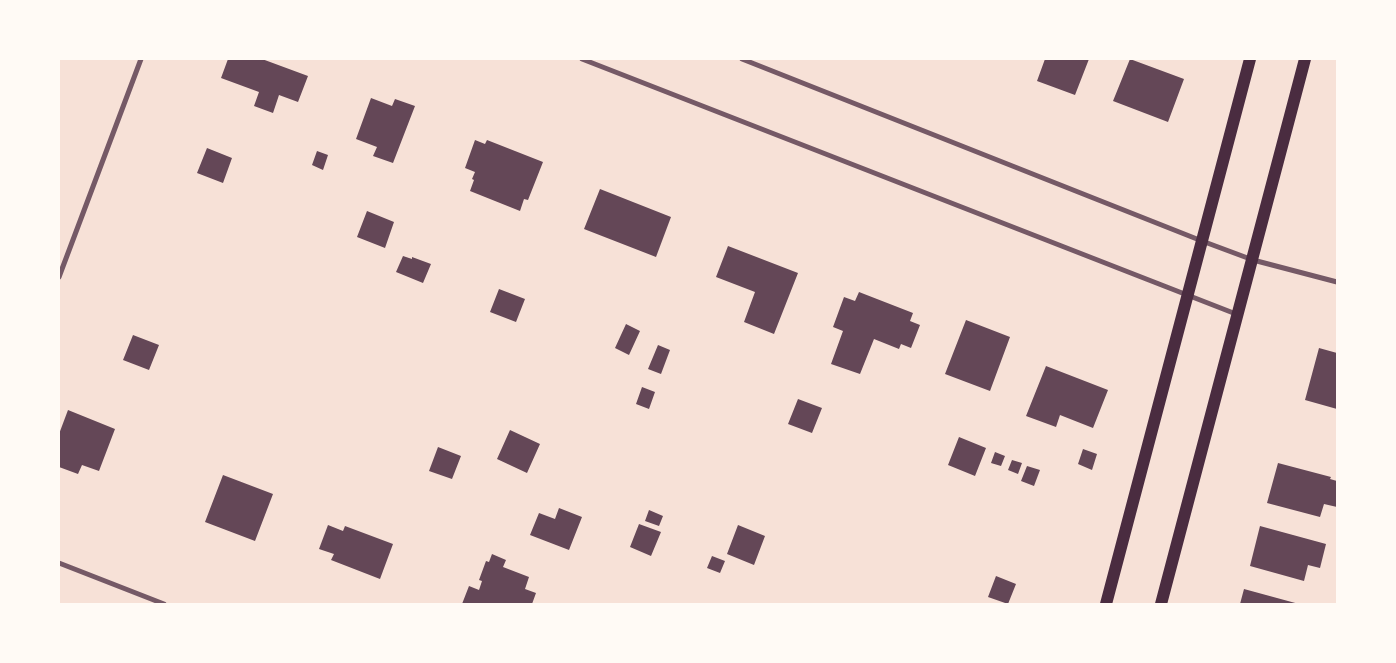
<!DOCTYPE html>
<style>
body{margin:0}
#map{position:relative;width:1396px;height:663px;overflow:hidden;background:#f7e1d7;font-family:Bitter,serif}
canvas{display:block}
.frame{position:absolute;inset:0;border:60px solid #fffaf5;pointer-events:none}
</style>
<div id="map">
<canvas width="1396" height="663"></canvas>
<div class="frame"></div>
</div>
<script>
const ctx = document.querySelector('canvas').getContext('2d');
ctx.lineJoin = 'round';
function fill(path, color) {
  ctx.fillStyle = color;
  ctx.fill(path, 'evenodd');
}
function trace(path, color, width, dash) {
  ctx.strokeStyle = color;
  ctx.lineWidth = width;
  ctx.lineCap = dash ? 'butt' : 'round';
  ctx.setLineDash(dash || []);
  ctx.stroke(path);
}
const building = new Path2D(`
 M 228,59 L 262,59 L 308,76 L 298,102 L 279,95 L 273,113 L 254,106 L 259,92 L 221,78 Z
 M 1045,59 L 1089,59 L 1075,95 L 1037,81 Z
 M 1130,59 L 1184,79 L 1168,122 L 1113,101 Z
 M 371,98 L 392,106 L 395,99 L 415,106 L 393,163 L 373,156 L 377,147 L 356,139 Z
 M 475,140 L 485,144 L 487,140 L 543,162 L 528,200 L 524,199 L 520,211 L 470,191 L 474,180 L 472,179 L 475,172 L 465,168 Z
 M 207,148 L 232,158 L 223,183 L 197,173 Z
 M 317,151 L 328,155 L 323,170 L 312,165 Z
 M 600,189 L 671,217 L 656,257 L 584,229 Z
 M 367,211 L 394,222 L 385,248 L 357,237 Z
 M 728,246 L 798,273 L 774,334 L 744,322 L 755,292 L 716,277 Z
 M 403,256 L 412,259 L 412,257 L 431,264 L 423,283 L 396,272 Z
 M 499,289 L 525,299 L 516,322 L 490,312 Z
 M 859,292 L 913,313 L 910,321 L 920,325 L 911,348 L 901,344 L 899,349 L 874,339 L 860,374 L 831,364 L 843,331 L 833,327 L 844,297 L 855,301 Z
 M 966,320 L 1010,337 L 990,391 L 945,374 Z
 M 626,324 L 640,331 L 629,355 L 615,348 Z
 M 133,335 L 159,345 L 149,370 L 123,360 Z
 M 658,345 L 670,350 L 661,374 L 648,369 Z
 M 1319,348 L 1337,353 L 1337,409 L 1305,400 Z
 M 1046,366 L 1108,390 L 1093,428 L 1060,415 L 1056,427 L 1026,416 Z
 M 642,387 L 655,392 L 649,409 L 636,404 Z
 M 798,399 L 822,408 L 812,433 L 788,424 Z
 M 68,410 L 115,429 L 99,471 L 82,465 L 78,474 L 59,467 L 59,434 Z
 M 510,430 L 540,444 L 527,473 L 497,459 Z
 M 959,437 L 986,448 L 975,476 L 948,465 Z
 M 438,447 L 461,456 L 452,479 L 429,471 Z
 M 1083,449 L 1097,454 L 1092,470 L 1078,464 Z
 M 995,452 L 1005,456 L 1001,466 L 991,463 Z
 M 1012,460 L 1022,463 L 1018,474 L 1008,470 Z
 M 1278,463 L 1331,477 L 1330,479 L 1337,481 L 1337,507 L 1324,504 L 1320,517 L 1267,503 Z
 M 1027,466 L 1040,470 L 1034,486 L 1021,481 Z
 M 223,475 L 273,494 L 255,541 L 205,522 Z
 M 559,508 L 582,517 L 569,550 L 530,535 L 539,513 L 555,519 Z
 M 649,510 L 663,516 L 659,526 L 645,521 Z
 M 639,524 L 661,532 L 651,556 L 630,547 Z
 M 328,525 L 343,531 L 345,526 L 393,544 L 380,579 L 331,560 L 334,554 L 319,549 Z
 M 738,525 L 765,536 L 754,565 L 727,554 Z
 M 1260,526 L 1326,544 L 1320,568 L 1308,565 L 1304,581 L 1250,566 Z
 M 492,554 L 506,560 L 503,567 L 529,577 L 525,589 L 536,593 L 532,604 L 462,604 L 469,586 L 479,590 L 482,581 L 479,580 L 486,561 L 489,562 Z
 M 712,556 L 725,561 L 720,573 L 707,568 Z
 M 996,576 L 1016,584 L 1008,604 L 988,597 Z
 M 1244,589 L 1299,604 L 1240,604 Z`);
const minor = new Path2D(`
 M 582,59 L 1236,314
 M 742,59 L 1202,241 L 1253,260 L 1337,282
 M 59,277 L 141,59
 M 59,563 L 164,604`);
const primary = new Path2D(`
 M 1106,604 L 1250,59
 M 1161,604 L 1305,59`);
fill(building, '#644757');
trace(minor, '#755966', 5);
trace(primary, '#4a2c40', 12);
</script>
